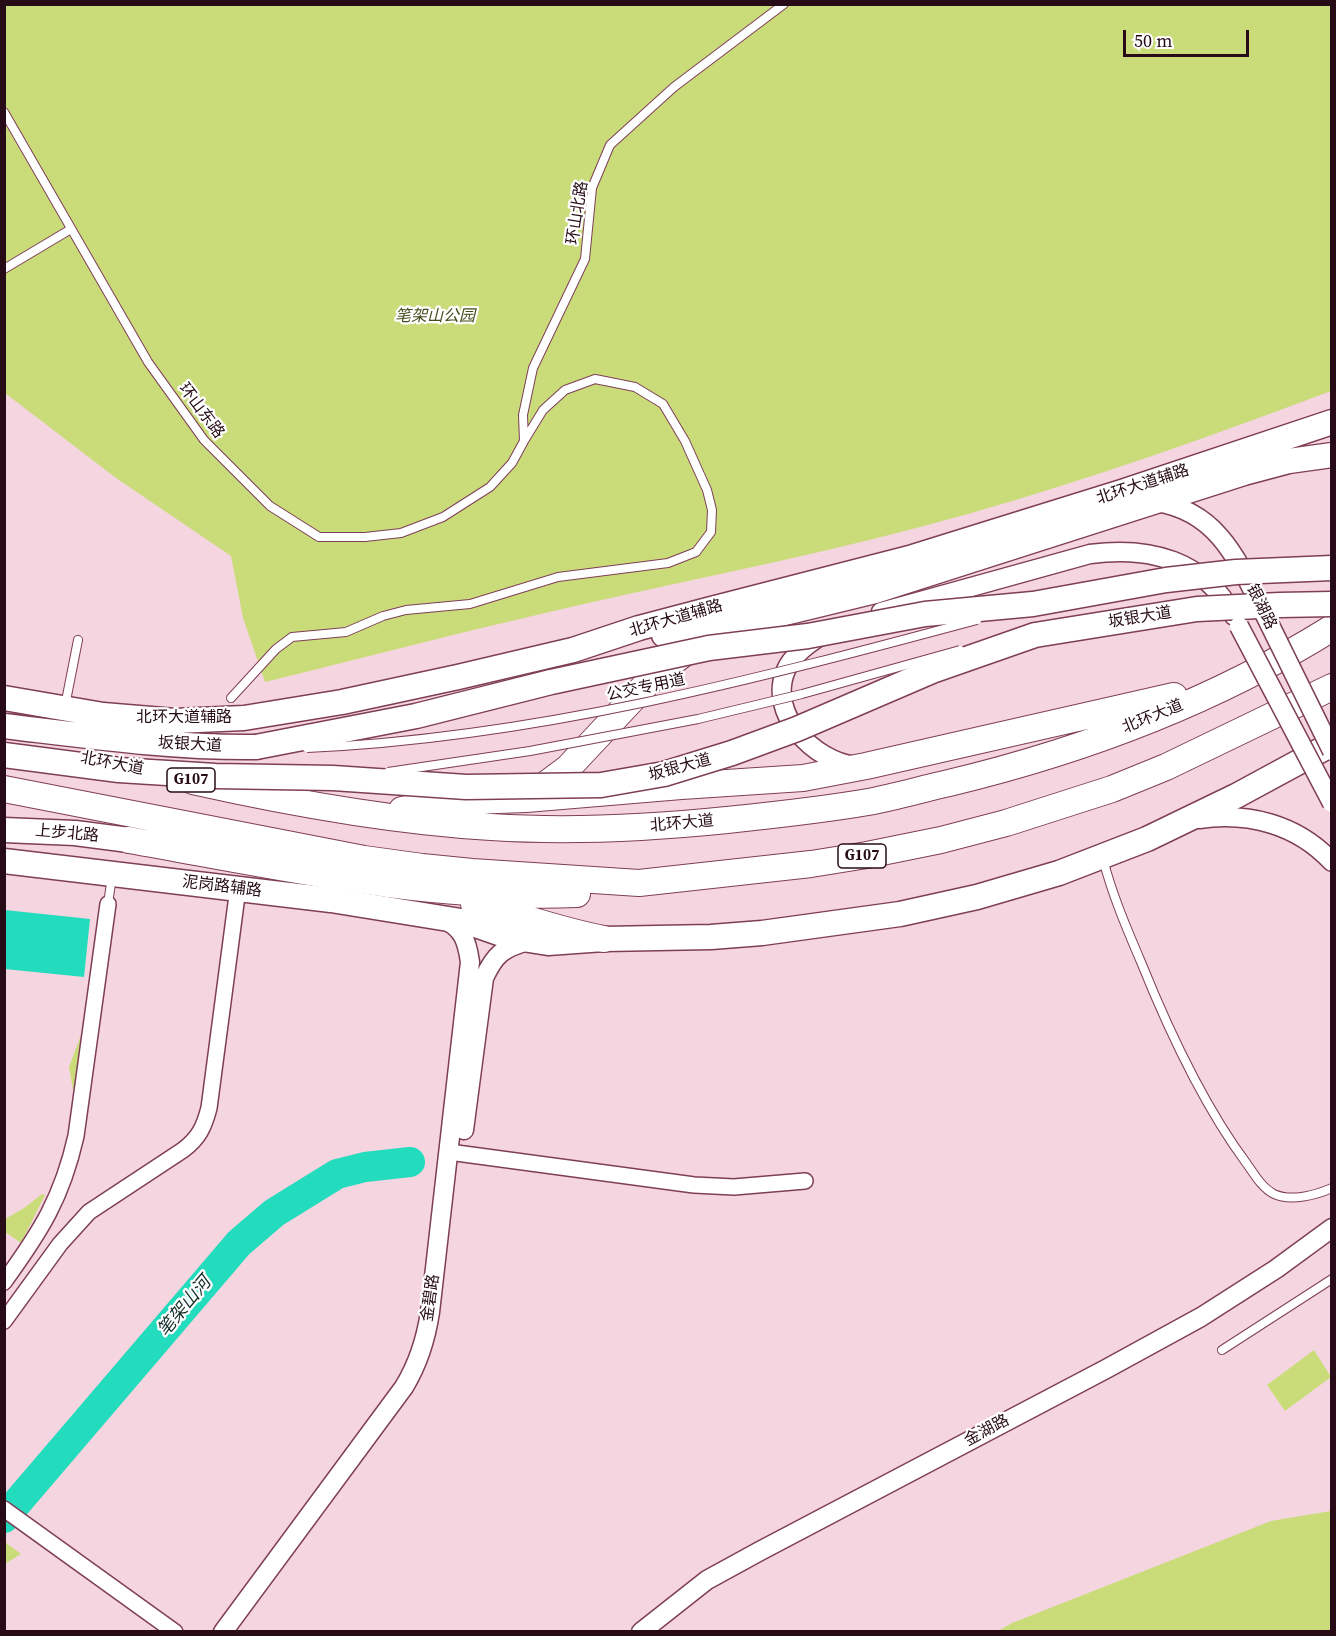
<!DOCTYPE html>
<meta charset="utf-8">
<style>
body{margin:0}
#map{position:relative;width:1336px;height:1636px;overflow:hidden;background:#f5d5df;font-family:"Source Serif 4",serif}
canvas{display:block}
.frame{position:absolute;inset:0;border:6px solid #270c17;pointer-events:none}
.scale{position:absolute;left:1123px;top:30px;width:126px;height:27px;box-sizing:border-box;border:3px solid #270c17;border-top:0;padding-left:8px;font-size:18px;line-height:21px;white-space:nowrap;color:#270c17;-webkit-text-stroke:4px #fff;paint-order:stroke}
</style>
<div id="map">
<canvas width="1336" height="1636"></canvas>
<div class="frame"></div>
<div class="scale">50 m</div>
</div>
<script>
const ctx = document.querySelector('canvas').getContext('2d');
ctx.lineJoin = 'round';
function fill(path, color) {
  ctx.fillStyle = color;
  ctx.fill(path, 'evenodd');
}
function trace(path, color, width, dash) {
  ctx.strokeStyle = color;
  ctx.lineWidth = width;
  ctx.lineCap = dash ? 'butt' : 'round';
  ctx.setLineDash(dash || []);
  ctx.stroke(path);
}
function drawText(font, color, halo, rows, align = 'center') {
  ctx.font = font + ' "Source Serif 4","Noto Sans SC",serif';
  ctx.lineWidth = 4.5;
  ctx.setLineDash([]);
  ctx.textBaseline = 'middle';
  ctx.strokeStyle = halo;
  ctx.fillStyle = color;
  for (const [text, x, y, turn = 0] of rows) {
    ctx.save();
    ctx.translate(x, y);
    ctx.rotate((+turn || 0) * Math.PI / 180);
    ctx.textAlign = isNaN(turn) ? turn : align;
    if (halo) ctx.strokeText(text, 0, 0);
    ctx.fillText(text, 0, 0);
    ctx.restore();
  }
}
const green = new Path2D(`
 M 5,5 L 1331,5 L 1331,391 C 1212,436 1091,479 968,514 C 841,550 712,575 584,604 C 477,628 371,656 265,682 L 243,618 L 231,556 L 116,478 L 5,393 Z
 M 81,1035 L 74,1095 L 69,1067 Z
 M 42,1194 L 45,1195 L 21,1243 L 5,1232 L 5,1219 L 24,1208 Z
 M 1314,1350 L 1331,1377 L 1285,1411 L 1267,1385 Z
 M 1331,1511 L 1331,1631 L 998,1631 L 1012,1623 L 1271,1521 Z
 M 5,1542 L 21,1554 L 5,1564 L 4,1564 Z`);
const water = new Path2D(`
 M 5,910 L 90,919 L 84,977 L 5,969 Z`);
const river = new Path2D(`
 M 4,1518 L 239,1243 L 274,1213 L 337,1174 L 365,1167 L 410,1162`);
const service = new Path2D(`
 M 4,112 L 148,362 L 204,440 L 270,506 L 319,537 L 365,537 L 401,533 L 443,517 L 490,487 L 512,463 L 524,441 L 523,415 L 533,368 L 585,259 L 592,188 L 610,145 L 674,87 L 784,4
 M 4,269 L 71,229
 M 231,698 L 276,649 L 292,637 L 346,632 L 383,616 L 406,610 L 470,604 L 558,577 L 668,563 L 696,552 L 711,532 L 712,510 L 707,490 L 685,441 L 663,404 L 635,387 L 595,379 L 565,390 L 543,410 L 524,441
 M 65,706 L 78,640
 M 1103,859 C 1112,894 1126,927 1141,962 C 1168,1029 1203,1105 1247,1164 C 1254,1174 1262,1188 1274,1194 C 1291,1202 1316,1195 1332,1188
 M 108,904 L 112,876
 M 1222,1350 L 1332,1279`);
const minor = new Path2D(`
 M 449,1152 L 694,1185 L 734,1187 L 805,1181
 M 4,1282 C 41,1231 62,1198 76,1136 L 108,904
 M 4,1321 L 60,1244 L 89,1212 L 183,1150 C 199,1138 204,1127 209,1108 L 238,888
 M 4,1509 L 175,1632`);
const tertiary = new Path2D(`
 M 1156,502 C 1219,511 1239,563 1264,613
 M 881,612 L 1090,554 C 1150,546 1204,560 1234,616
 M 822,635 C 809,643 792,656 786,670 C 767,714 814,761 855,766
 M 1199,819 C 1248,812 1297,824 1332,862
 M 464,1130 L 484,978 C 495,954 503,948 528,941
 M 223,1632 L 404,1387 C 418,1364 426,1339 430,1312 L 470,962 C 467,941 463,928 443,919
 M 641,1632 L 707,1580 L 760,1551 L 1106,1369 L 1201,1317 L 1276,1269 L 1332,1228`);
const primary = new Path2D(`
 M 664,635 L 764,618 L 875,591 L 1244,473 L 1289,461 L 1332,455
 M 4,698 L 103,715 L 175,721 L 244,718 L 342,702 L 458,677 L 573,650 L 639,628 L 711,609 L 913,557 L 1122,492 L 1332,422
 M 4,726 C 88,736 171,748 256,747
 M 4,830 L 75,833 L 129,840
 M 4,861 L 331,900 L 467,922 L 510,937 L 548,943 L 604,939 L 711,937 L 762,933 L 900,914 L 977,897 L 1059,873 L 1147,839 L 1236,796 L 1332,744`);
const trunk = new Path2D(`
 M 193,781 C 291,803 391,821 491,827 C 570,832 649,828 727,820 C 775,815 822,810 868,802 C 895,797 922,789 949,783 C 1083,751 1215,701 1332,628
 M 4,789 L 364,859 L 422,867 L 472,872 L 639,883 L 811,864 L 867,855 L 941,840 L 1006,823 L 1112,789 L 1166,767 L 1332,687
 M 533,794 L 568,768 L 654,676 L 687,651 L 747,621
 M 402,810 L 441,802 L 526,799 L 681,786 L 803,778 L 866,766 L 1174,696
 M 129,840 C 277,866 426,900 577,894
 M 474,904 C 518,915 560,931 604,939`);
const serviceBridge = new Path2D(`
 M 307,748 C 535,738 757,679 977,620
 M 388,772 L 530,751 L 698,719 L 802,694 L 960,650`);
const tertiaryBridge = new Path2D(`
 M 1264,613 L 1332,751
 M 1239,626 L 1332,803`);
const primaryBridge = new Path2D(`
 M 256,747 L 416,716 L 551,682 L 709,648 L 808,636 L 925,614 L 1033,604 L 1166,580 L 1236,572 L 1332,568
 M 4,755 L 119,770 L 215,776 L 333,778 L 466,787 L 601,785 L 664,774 L 732,753 L 797,729 L 932,671 L 1035,635 L 1197,609 L 1280,605 L 1332,604`);
const shields = [
 [191,780,48],
 [862,856,48]
];
const shieldNames = [
 ["G107",191,780],
 ["G107",862,856]
];
const streetNames = [
 ["环山北路",578,213,-81],
 ["环山东路",201,411,53],
 ["北环大道辅路",1143,485,-18],
 ["银湖路",1261,607,64],
 ["坂银大道",1140,618,-9],
 ["北环大道辅路",676,619,-16],
 ["公交专用道",646,688,-12],
 ["北环大道",1153,717,-22],
 ["北环大道辅路",184,718],
 ["坂银大道",190,745,3],
 ["北环大道",112,764,11],
 ["坂银大道",680,768,-15],
 ["北环大道",682,824,-5],
 ["上步北路",67,834,5],
 ["泥岗路辅路",222,887,7],
 ["金碧路",431,1298,-82],
 ["金湖路",987,1431,-28]
];
const parkNames = [
 ["笔架山公园",435,317]
];
const waterNames = [
 ["笔架山河",185,1307,-50]
];
fill(green, '#cadc7a');
fill(water, '#23dbbd');
trace(river, '#23dbbd', 30);
trace(service, '#7f3e57', 10);
trace(minor, '#7f3e57', 18);
trace(tertiary, '#7f3e57', 21);
trace(primary, '#7f3e57', 27);
trace(trunk, '#7f3e57', 28);
trace(service, '#fff', 8);
trace(minor, '#fff', 15);
trace(tertiary, '#fff', 18);
trace(primary, '#fff', 24);
trace(trunk, '#fff', 26);
trace(serviceBridge, '#7f3e57', 10, []);
trace(tertiaryBridge, '#7f3e57', 21, []);
trace(primaryBridge, '#7f3e57', 27, []);
trace(serviceBridge, '#fff', 8);
trace(tertiaryBridge, '#fff', 18);
trace(primaryBridge, '#fff', 24);
for (const [x, y, w] of shields) {
  const box = new Path2D();
  box.roundRect(x - w / 2, y - 12, w, 24, 4.5);
  ctx.fillStyle = '#fff';
  ctx.fill(box);
  trace(box, '#270c17', 1.5);
}
drawText('bold 15px', '#270c17', null, shieldNames);
drawText('16px', '#270c17', '#fff', streetNames);
drawText('italic 16px', '#454d1e', '#fff', parkNames);
drawText('italic 18px', '#16312b', '#fff', waterNames);
</script>
